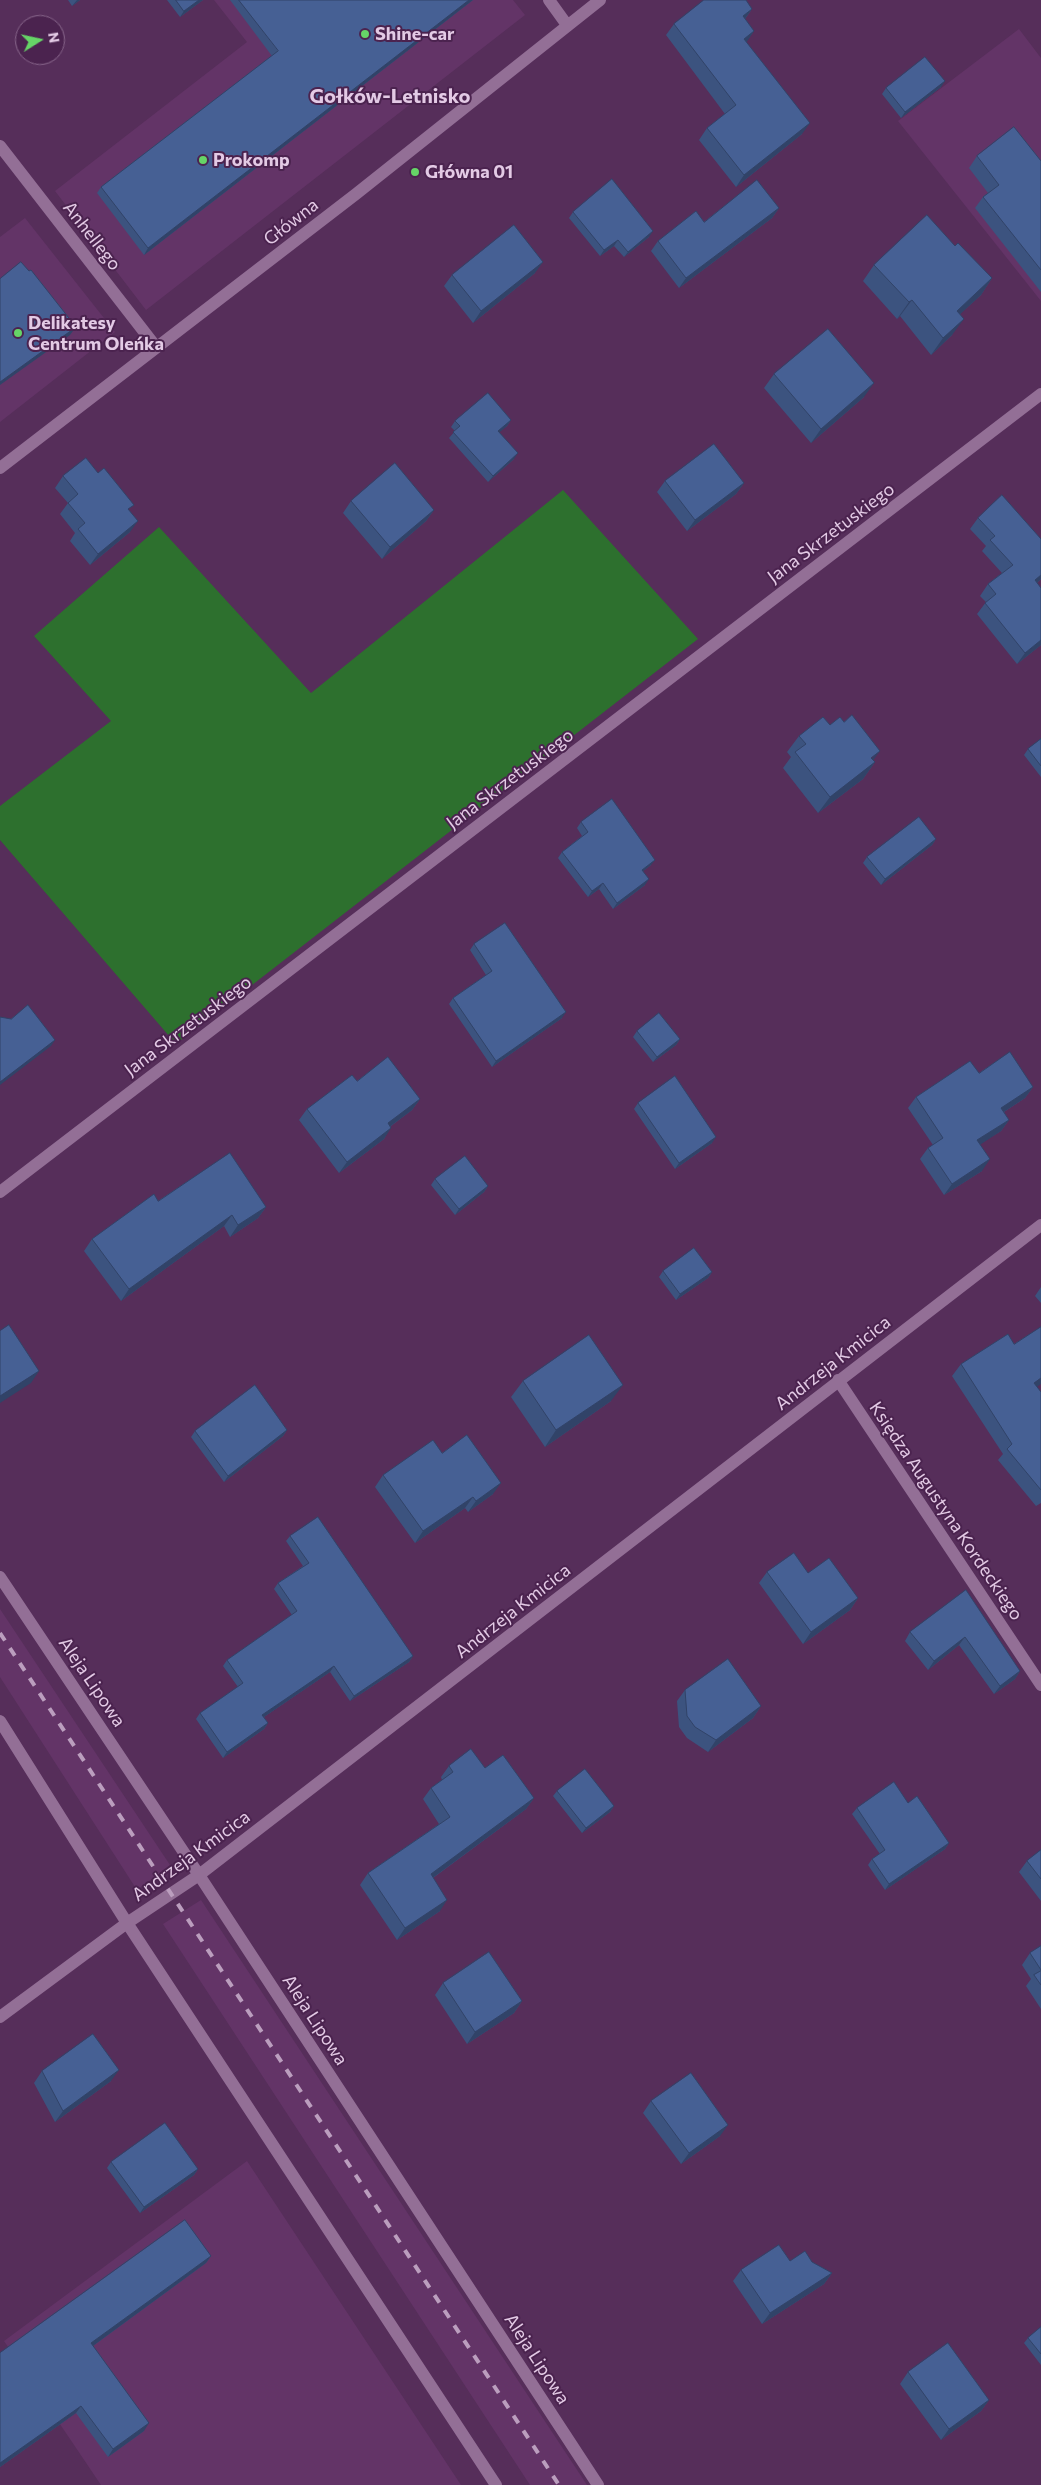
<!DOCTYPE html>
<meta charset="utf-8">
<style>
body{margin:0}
#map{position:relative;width:1041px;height:2485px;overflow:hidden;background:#562e5a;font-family:Commissioner,sans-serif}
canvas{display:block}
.north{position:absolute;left:15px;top:15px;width:50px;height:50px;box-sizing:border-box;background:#4b234f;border:1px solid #88668b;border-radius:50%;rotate:80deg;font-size:14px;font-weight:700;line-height:20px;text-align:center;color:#e3cae5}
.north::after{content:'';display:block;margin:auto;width:18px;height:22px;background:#66d467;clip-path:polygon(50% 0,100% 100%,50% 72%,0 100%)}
</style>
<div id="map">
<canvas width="1041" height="2485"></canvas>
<div class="north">N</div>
</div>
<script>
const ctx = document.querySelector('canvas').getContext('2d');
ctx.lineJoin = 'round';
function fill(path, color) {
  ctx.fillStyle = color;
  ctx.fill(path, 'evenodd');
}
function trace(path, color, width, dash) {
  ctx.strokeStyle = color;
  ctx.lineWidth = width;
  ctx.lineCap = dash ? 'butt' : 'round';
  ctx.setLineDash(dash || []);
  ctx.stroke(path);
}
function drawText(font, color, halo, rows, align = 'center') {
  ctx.font = font + ' Commissioner,sans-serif';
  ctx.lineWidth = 4;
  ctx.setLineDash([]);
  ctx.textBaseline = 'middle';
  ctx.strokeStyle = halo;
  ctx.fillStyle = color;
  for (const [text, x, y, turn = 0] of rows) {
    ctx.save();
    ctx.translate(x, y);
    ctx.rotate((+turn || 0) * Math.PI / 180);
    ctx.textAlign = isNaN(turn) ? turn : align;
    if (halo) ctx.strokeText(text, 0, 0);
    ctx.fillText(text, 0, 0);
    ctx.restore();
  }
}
const built = new Path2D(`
 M 214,0 L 513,0 L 525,15 L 146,310 L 55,191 L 247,42 Z
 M 1019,29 L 1041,58 L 1041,301 L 898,121 Z
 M 25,218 L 115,332 L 0,422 L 0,237 Z
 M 0,1609 L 170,1865 L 137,1890 L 0,1677 Z
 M 201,1900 L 587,2485 L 530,2485 L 163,1924 Z
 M 247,2161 L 461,2485 L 101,2485 L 4,2341 Z`);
const green = new Path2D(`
 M 563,490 L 698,639 L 176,1044 L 0,840 L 0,806 L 111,721 L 34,636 L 159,527 L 311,693 Z`);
const minor = new Path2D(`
 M 549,0 L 567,25
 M 0,146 L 156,347
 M 0,468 L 356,194 L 600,0
 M 0,1192 L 1041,394
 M 838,1380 L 1041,1685
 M 0,1577 L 199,1875 L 598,2485
 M 0,1721 L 127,1923 L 496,2485
 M 0,2017 L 127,1923 L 199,1875 L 1041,1225`);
const rail = new Path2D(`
 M 0,1633 L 559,2485`);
const wall = new Path2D(`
 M 68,0 L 80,0 L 72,6 Z
 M 167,0 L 203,0 L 180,17 Z
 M 230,0 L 473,0 L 144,255 L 97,193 L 101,187 L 272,56 Z
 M 752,9 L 745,19 L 754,31 L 746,42 L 802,134 L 736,187 L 699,140 L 707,128 L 725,114 L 666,35 L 674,24 Z
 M 941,87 L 901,118 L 882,94 L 886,88 Z
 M 977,156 L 1041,161 L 1041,292 L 975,208 L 983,197 L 988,193 L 969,168 Z
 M 779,208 L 772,218 L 679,288 L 651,251 L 658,241 L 704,222 Z
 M 573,212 L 649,237 L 624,257 L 614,246 L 600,256 L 569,218 Z
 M 955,246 L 992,278 L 981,295 L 960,314 L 952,335 L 931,355 L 900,316 L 897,319 L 863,281 L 874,265 Z
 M 535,273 L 473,323 L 444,286 L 452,275 Z
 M 774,374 L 864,397 L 811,443 L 764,388 Z
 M 511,420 L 507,426 L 499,432 L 514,459 L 488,482 L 449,438 L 455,431 L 451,427 L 455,421 Z
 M 63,476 L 130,511 L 130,532 L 90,565 L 70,541 L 75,533 L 60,514 L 68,503 L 55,488 Z
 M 665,481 L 744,483 L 736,494 L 687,531 L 657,492 Z
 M 351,501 L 434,510 L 426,521 L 382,559 L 343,513 Z
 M 978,518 L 1041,539 L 1041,579 L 1037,583 L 1041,645 L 1017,664 L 977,614 L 986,602 L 980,596 L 988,584 L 1002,573 L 982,551 L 986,546 L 970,529 Z
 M 830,725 L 873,760 L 875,762 L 863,779 L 818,813 L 783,768 L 791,757 L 787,752 L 799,736 Z
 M 1041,739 L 1041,777 L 1024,755 L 1028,749 Z
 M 581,822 L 651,865 L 643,871 L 645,885 L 613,909 L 599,889 L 588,897 L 558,858 L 562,852 L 582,836 L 577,828 Z
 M 936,839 L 932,845 L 881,885 L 863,863 L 867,857 Z
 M 474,944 L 562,1018 L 492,1067 L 449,1004 L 453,998 L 486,975 L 470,950 Z
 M 637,1031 L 680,1039 L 676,1045 L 653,1062 L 633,1037 Z
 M 979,1073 L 1033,1087 L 1025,1098 L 1004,1112 L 1009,1120 L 1001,1131 L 980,1144 L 982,1171 L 944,1195 L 920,1159 L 928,1148 L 933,1145 L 908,1108 L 916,1097 Z
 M 357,1081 L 420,1099 L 412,1110 L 391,1126 L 384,1139 L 339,1173 L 299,1120 L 307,1109 Z
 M 638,1103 L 712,1143 L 675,1169 L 634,1109 Z
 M 435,1179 L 488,1186 L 484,1192 L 455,1215 L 431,1185 Z
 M 158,1201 L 266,1207 L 258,1218 L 230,1237 L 224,1226 L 121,1301 L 84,1251 L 92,1239 Z
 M 663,1271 L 712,1272 L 708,1278 L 676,1300 L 659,1277 Z
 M 1041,1287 L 1041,1303 L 1035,1296 Z
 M 961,1364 L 1037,1387 L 1041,1392 L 1041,1503 L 1036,1506 L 998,1460 L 1003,1454 L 952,1376 Z
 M 523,1381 L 611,1401 L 545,1447 L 511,1397 Z
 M 287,1430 L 283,1436 L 224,1482 L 191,1437 L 195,1431 Z
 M 442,1453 L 493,1494 L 468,1512 L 465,1508 L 415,1543 L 375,1487 L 383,1475 Z
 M 290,1536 L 413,1656 L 409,1662 L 350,1701 L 330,1672 L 264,1717 L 268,1723 L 264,1729 L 223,1758 L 196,1719 L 200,1713 L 238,1687 L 223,1666 L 227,1660 L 292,1615 L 274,1589 L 278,1583 L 303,1566 L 286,1541 Z
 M 767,1572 L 808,1573 L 858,1598 L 850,1610 L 803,1644 L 759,1583 Z
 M 966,1590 L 1020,1671 L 1015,1679 L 994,1694 L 959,1645 L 928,1670 L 905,1641 L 910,1632 Z
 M 685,1690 L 761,1706 L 753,1718 L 708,1752 L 687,1738 L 679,1727 L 677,1701 Z
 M 449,1766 L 485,1768 L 534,1798 L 526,1809 L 433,1878 L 440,1911 L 397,1940 L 360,1885 L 368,1873 L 439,1824 L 423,1799 L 431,1788 L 442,1780 L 441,1777 Z
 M 557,1791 L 614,1806 L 610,1812 L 582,1833 L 553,1796 Z
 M 857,1808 L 949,1843 L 945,1849 L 885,1890 L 868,1865 L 872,1859 L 880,1854 L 852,1814 Z
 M 1041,1850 L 1041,1901 L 1019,1872 L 1027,1861 Z
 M 1041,1946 L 1041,2009 L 1026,1986 L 1031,1979 L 1022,1965 L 1030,1953 Z
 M 443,1983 L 522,2001 L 514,2013 L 467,2044 L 435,1995 Z
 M 42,2071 L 111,2081 L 55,2122 L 34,2083 Z
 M 651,2101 L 720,2136 L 681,2164 L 643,2113 Z
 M 111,2162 L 198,2169 L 194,2175 L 140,2213 L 107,2168 Z
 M 211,2256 L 206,2263 L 93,2346 L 144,2431 L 108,2457 L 76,2413 L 0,2467 L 0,2353 Z
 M 790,2261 L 812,2262 L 832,2273 L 824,2284 L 762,2324 L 733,2281 L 741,2270 Z
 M 1041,2327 L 1041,2365 L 1024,2343 L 1028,2338 Z
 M 908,2372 L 989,2400 L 981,2411 L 941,2440 L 900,2384 Z`);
const shadedWall = new Path2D(`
 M 77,0 L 80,0 L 72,6 Z
 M 199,0 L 203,0 L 180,17 L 184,11 Z
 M 469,0 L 473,0 L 144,255 L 148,248 Z
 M 752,9 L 744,20 L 743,16 Z
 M 754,31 L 746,43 L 744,39 Z
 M 945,81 L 941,87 L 901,118 L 905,112 Z
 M 810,123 L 802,134 L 736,187 L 744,175 Z
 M 779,208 L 772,218 L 679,288 L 686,278 Z
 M 653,231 L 649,237 L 624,257 L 628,252 Z
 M 618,240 L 614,246 L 600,256 L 604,250 Z
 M 543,262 L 535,273 L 473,323 L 481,311 Z
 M 992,278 L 981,295 L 945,328 L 957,311 Z
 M 912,300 L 900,316 L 897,319 L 909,302 Z
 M 964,319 L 952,335 L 931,355 L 943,338 Z
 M 76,327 L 70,335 L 0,385 L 0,382 Z
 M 874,383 L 864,397 L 811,443 L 821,429 Z
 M 511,420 L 507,426 L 494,437 L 498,431 Z
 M 518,453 L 514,459 L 488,482 L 493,476 Z
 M 744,483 L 736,494 L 687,531 L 695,520 Z
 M 434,510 L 426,521 L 382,559 L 390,547 Z
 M 138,521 L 130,532 L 90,565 L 98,554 Z
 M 1041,575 L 1041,579 L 1027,592 L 1035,580 Z
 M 1041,640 L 1041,645 L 1017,664 L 1025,653 Z
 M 880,751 L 868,767 L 875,762 L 863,779 L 818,813 L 830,797 Z
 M 936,839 L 932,845 L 881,885 L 885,879 Z
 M 655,860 L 651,865 L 638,875 L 642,870 Z
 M 649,879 L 645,885 L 613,909 L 617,903 Z
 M 603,883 L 599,889 L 588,897 L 592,891 Z
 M 566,1012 L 562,1018 L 492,1067 L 496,1061 Z
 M 680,1039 L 676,1045 L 653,1062 L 657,1057 Z
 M 55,1040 L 51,1046 L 0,1085 L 0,1082 Z
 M 1033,1087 L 1025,1098 L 993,1119 L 1001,1108 Z
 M 420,1099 L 412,1110 L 380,1134 L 388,1123 Z
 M 1009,1120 L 1001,1131 L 969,1152 L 977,1140 Z
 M 391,1128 L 384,1139 L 339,1173 L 347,1162 Z
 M 716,1137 L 712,1143 L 675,1169 L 679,1163 Z
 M 990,1159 L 982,1171 L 944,1195 L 952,1184 Z
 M 488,1186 L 484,1192 L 455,1215 L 459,1209 Z
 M 266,1207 L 258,1218 L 230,1237 L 238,1225 Z
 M 232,1215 L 224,1226 L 121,1301 L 129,1289 Z
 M 712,1272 L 708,1278 L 676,1300 L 680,1294 Z
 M 39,1371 L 31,1383 L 0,1403 L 0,1396 Z
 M 1041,1378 L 1041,1384 L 1026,1395 L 1034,1383 Z
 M 623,1385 L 611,1401 L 545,1447 L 556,1430 Z
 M 287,1430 L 283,1436 L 224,1482 L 228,1476 Z
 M 501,1483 L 493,1494 L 468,1512 L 476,1501 Z
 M 473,1497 L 465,1508 L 415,1543 L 423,1531 Z
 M 858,1598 L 850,1610 L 803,1644 L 811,1632 Z
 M 965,1637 L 959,1645 L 928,1670 L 934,1661 Z
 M 413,1656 L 409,1662 L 350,1701 L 354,1696 Z
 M 334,1666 L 330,1672 L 258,1721 L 262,1715 Z
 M 1020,1671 L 1015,1679 L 994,1694 L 1000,1686 Z
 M 761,1706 L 753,1718 L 708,1752 L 716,1740 Z
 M 268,1723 L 264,1729 L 223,1758 L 227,1752 Z
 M 534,1798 L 526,1809 L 423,1885 L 431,1874 Z
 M 614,1806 L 610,1812 L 582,1833 L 586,1828 Z
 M 949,1843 L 945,1849 L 885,1890 L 889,1884 Z
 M 447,1900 L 440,1911 L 397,1940 L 405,1928 Z
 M 522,2001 L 514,2013 L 467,2044 L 475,2032 Z
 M 119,2070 L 111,2081 L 55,2122 L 63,2111 Z
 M 728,2125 L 720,2136 L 681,2164 L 689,2153 Z
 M 198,2169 L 194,2175 L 140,2213 L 144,2207 Z
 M 211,2256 L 206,2263 L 86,2351 L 91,2343 Z
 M 832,2273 L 824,2284 L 762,2324 L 770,2313 Z
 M 989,2400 L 981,2411 L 941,2440 L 949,2429 Z
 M 81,2406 L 76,2413 L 0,2467 L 0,2463 Z
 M 149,2423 L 144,2431 L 108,2457 L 113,2449 Z`);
const building = new Path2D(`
 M 176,0 L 199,0 L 184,11 Z
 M 239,0 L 469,0 L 148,248 L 101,187 L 278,51 Z
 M 704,0 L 746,0 L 752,9 L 743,16 L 754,31 L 744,39 L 810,123 L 744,175 L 707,128 L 736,105 L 674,24 Z
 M 925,57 L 945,81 L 905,112 L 886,88 Z
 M 1014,127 L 1041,161 L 1041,270 L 983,197 L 999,185 L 977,156 Z
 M 612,179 L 653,231 L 628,252 L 618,240 L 604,250 L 573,212 Z
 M 757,180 L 779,208 L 686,278 L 658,241 L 696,211 L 704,222 Z
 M 927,215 L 955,246 L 958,243 L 992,278 L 957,311 L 964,319 L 943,338 L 912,300 L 909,302 L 874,265 Z
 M 514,225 L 543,262 L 481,311 L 452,275 Z
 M 21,262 L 29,271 L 31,270 L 76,327 L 0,382 L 0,279 Z
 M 828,329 L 874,383 L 821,429 L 774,374 Z
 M 488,393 L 511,420 L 498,431 L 518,453 L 493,476 L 453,432 L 460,426 L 455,421 Z
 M 714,444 L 744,483 L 695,520 L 665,481 Z
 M 86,458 L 98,473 L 104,468 L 134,505 L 128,509 L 138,521 L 98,554 L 78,529 L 85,523 L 68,503 L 78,494 L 63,476 Z
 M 395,463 L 434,510 L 390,547 L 351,501 Z
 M 1002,495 L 1041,539 L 1041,575 L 1035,580 L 1041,588 L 1041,640 L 1025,653 L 985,603 L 996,594 L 988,584 L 1013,565 L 990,540 L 995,536 L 978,518 Z
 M 852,715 L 880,751 L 871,758 L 875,762 L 830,797 L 795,752 L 806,744 L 799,736 L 823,717 L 830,725 L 840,717 L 844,722 Z
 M 1041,739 L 1041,766 L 1028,749 Z
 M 612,799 L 655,860 L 642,870 L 649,879 L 617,903 L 603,883 L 592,891 L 562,852 L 588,832 L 581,822 Z
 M 919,817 L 936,839 L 885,879 L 867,857 Z
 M 505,923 L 566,1012 L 496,1061 L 453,998 L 492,971 L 474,944 Z
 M 28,1005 L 55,1040 L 0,1082 L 0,1017 L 11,1019 Z
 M 659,1013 L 680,1039 L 657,1057 L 637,1031 Z
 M 1010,1052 L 1033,1087 L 1001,1108 L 1009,1120 L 977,1140 L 990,1159 L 952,1184 L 928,1148 L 943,1138 L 916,1097 L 970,1061 L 979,1073 Z
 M 388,1057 L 420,1099 L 388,1123 L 391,1128 L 347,1162 L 307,1109 L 352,1075 L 357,1081 Z
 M 675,1076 L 716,1137 L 679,1163 L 638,1103 Z
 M 230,1153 L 266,1207 L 238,1225 L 232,1215 L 129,1289 L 92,1239 L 154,1194 L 158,1201 Z
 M 465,1156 L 488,1186 L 459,1209 L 435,1179 Z
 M 694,1248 L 712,1272 L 680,1294 L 663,1271 Z
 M 9,1325 L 39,1371 L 0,1396 L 0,1331 Z
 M 1041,1327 L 1041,1378 L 1034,1383 L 1041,1392 L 1041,1490 L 1007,1449 L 1012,1444 L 961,1364 L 1008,1334 L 1014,1344 Z
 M 589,1335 L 623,1385 L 556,1430 L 523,1381 Z
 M 255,1385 L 287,1430 L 228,1476 L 195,1431 Z
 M 467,1435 L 501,1483 L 476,1501 L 473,1497 L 423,1531 L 383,1475 L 433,1440 L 442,1453 Z
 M 318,1517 L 413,1656 L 354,1696 L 334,1666 L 262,1715 L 268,1723 L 227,1752 L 200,1713 L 243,1683 L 227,1660 L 297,1611 L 278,1583 L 309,1563 L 290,1536 Z
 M 794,1553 L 808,1573 L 829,1558 L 858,1598 L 811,1632 L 767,1572 Z
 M 966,1590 L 1020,1671 L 1000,1686 L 965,1637 L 934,1661 L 910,1632 Z
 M 728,1659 L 761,1706 L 716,1740 L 695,1727 L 687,1716 L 685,1690 Z
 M 471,1749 L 485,1768 L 503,1755 L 534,1798 L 431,1874 L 447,1900 L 405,1928 L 368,1873 L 450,1817 L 431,1788 L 453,1772 L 449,1766 Z
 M 585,1769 L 614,1806 L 586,1828 L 557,1791 Z
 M 894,1782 L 908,1803 L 917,1796 L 949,1843 L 889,1884 L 872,1859 L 885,1850 L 857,1808 Z
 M 1041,1850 L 1041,1879 L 1027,1861 Z
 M 1041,1946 L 1041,1970 L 1030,1953 Z
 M 489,1952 L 522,2001 L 475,2032 L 443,1983 Z
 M 1041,1971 L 1041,1985 L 1034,1975 Z
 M 93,2034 L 119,2070 L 63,2111 L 42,2071 Z
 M 691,2073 L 728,2125 L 689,2153 L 651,2101 Z
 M 165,2123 L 198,2169 L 144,2207 L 111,2162 Z
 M 185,2220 L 211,2256 L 91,2343 L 149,2423 L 113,2449 L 81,2406 L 0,2463 L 0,2353 Z
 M 779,2245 L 790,2261 L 805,2251 L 812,2262 L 832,2273 L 770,2313 L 741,2270 Z
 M 1041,2327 L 1041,2354 L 1028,2338 Z
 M 948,2343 L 989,2400 L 949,2429 L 908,2372 Z`);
const markers = [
 [365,34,5,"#66d467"],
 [203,160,5,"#66d467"],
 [415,172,5,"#66d467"],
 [18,333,5,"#66d467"]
];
const poiNames = [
 ["Shine-car",375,34],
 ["Prokomp",213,160],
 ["Główna 01",425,172],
 ["Delikatesy",28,323],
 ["Centrum Oleńka",28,344]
];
const streetNames = [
 ["Główna",291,222,-38],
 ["Anhellego",92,236,52],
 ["Jana Skrzetuskiego",831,533,-37],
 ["Jana Skrzetuskiego",510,779,-37],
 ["Jana Skrzetuskiego",188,1026,-37],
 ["Andrzeja Kmicica",833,1363,-38],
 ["Księdza Augustyna Kordeckiego",946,1511,56],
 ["Andrzeja Kmicica",513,1611,-38],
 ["Aleja Lipowa",92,1682,56],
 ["Andrzeja Kmicica",191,1856,-36],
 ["Aleja Lipowa",315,2020,57],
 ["Aleja Lipowa",537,2359,57]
];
const quarterNames = [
 ["Gołków-Letnisko",390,96]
];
fill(built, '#633467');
fill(green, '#2d702e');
trace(minor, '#936f96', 12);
trace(rail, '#bb9ebe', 4, [9, 9]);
fill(wall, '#3c537f');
fill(shadedWall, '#314368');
fill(building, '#466094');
trace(building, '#314368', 1);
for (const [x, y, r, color] of markers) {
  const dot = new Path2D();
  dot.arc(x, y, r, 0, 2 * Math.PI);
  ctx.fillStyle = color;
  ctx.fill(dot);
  trace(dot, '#4b234f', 2);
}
drawText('bold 18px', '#e3cae5', '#4b234f', poiNames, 'left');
drawText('18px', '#e3cae5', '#4b234f', streetNames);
drawText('bold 20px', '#e3cae5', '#4b234f', quarterNames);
</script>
